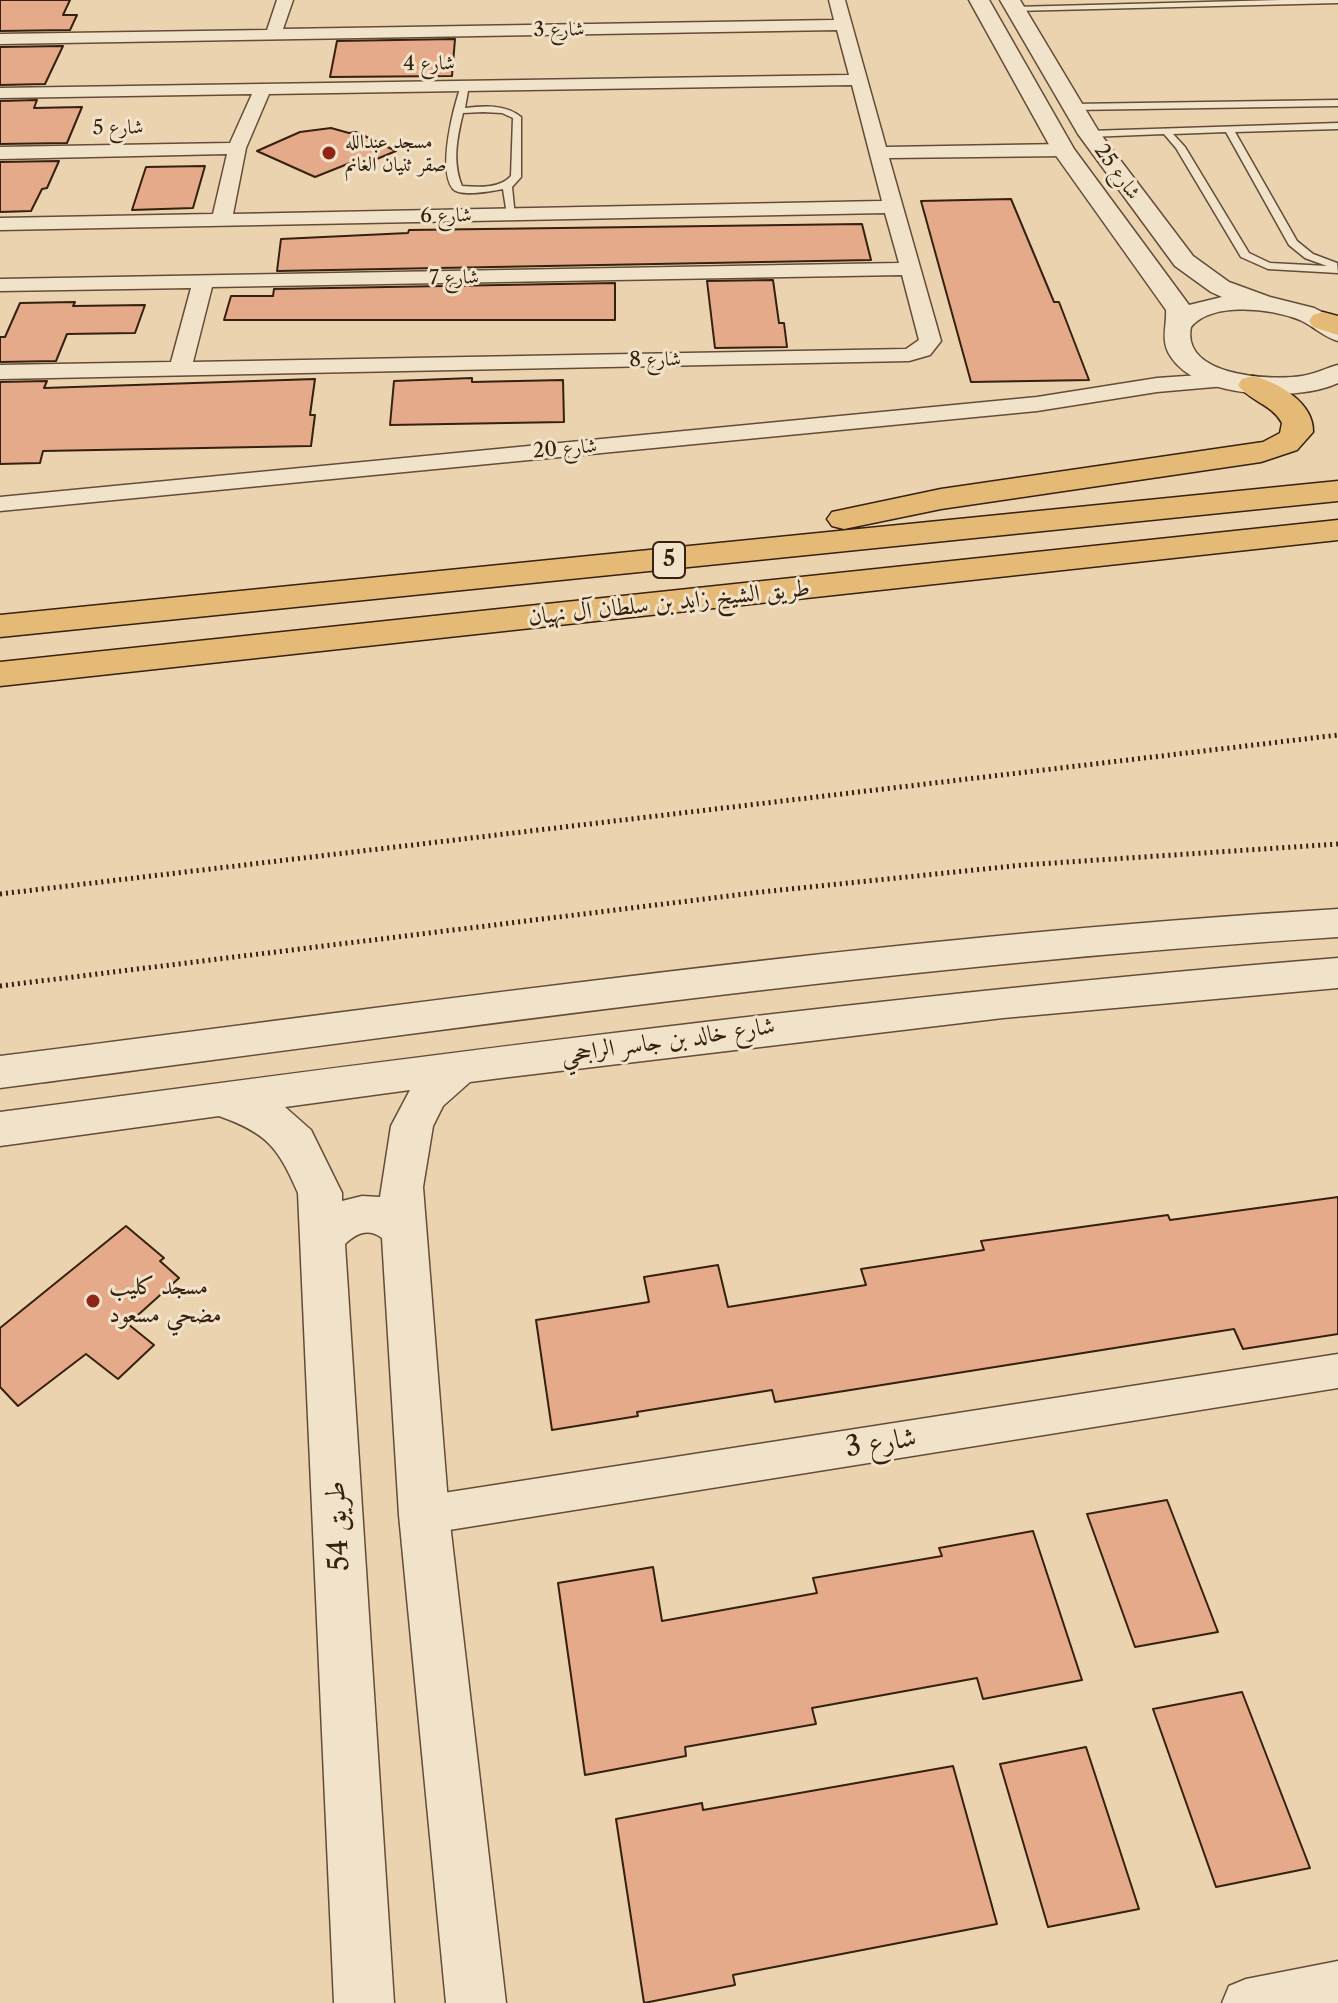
<!DOCTYPE html>
<meta charset="utf-8">
<style>
body{margin:0}
canvas{display:block;background:#ead3ae}
</style>
<canvas width="1338" height="2003"></canvas>
<script>
const ctx = document.querySelector('canvas').getContext('2d');
ctx.lineJoin = 'round';
function fill(path, color) {
  ctx.fillStyle = color;
  ctx.fill(path, 'evenodd');
}
function trace(path, color, width, dash) {
  ctx.strokeStyle = color;
  ctx.lineWidth = width;
  ctx.lineCap = dash ? 'butt' : 'round';
  ctx.setLineDash(dash || []);
  ctx.stroke(path);
}
function drawText(font, color, halo, rows, align = 'center') {
  ctx.font = font + ' "Libre Caslon Text",Amiri,serif';
  ctx.lineWidth = 6;
  ctx.setLineDash([]);
  ctx.textBaseline = 'middle';
  ctx.strokeStyle = halo;
  ctx.fillStyle = color;
  for (const [text, x, y, turn = 0] of rows) {
    ctx.save();
    ctx.translate(x, y);
    ctx.rotate((+turn || 0) * Math.PI / 180);
    ctx.textAlign = isNaN(turn) ? turn : align;
    if (halo) ctx.strokeText(text, 0, 0);
    ctx.fillText(text, 0, 0);
    ctx.restore();
  }
}
const building = new Path2D(`
 M 0,0 L 70,0 L 63,15 L 77,15 L 70,30 L 0,31 Z
 M 455,39 L 452,76 L 330,77 L 337,41 Z
 M 63,46 L 45,84 L 0,85 L 0,47 Z
 M 37,100 L 34,108 L 82,107 L 67,143 L 0,144 L 0,101 Z
 M 331,128 L 349,133 L 356,132 L 396,151 L 360,166 L 350,163 L 315,177 L 257,151 L 300,132 Z
 M 59,161 L 47,188 L 42,189 L 31,211 L 0,212 L 0,162 Z
 M 205,166 L 193,208 L 132,210 L 146,167 Z
 M 1011,199 L 1054,302 L 1059,302 L 1089,380 L 971,382 L 921,201 Z
 M 862,224 L 871,260 L 277,271 L 281,239 L 408,233 L 409,230 Z
 M 773,280 L 779,323 L 784,323 L 787,347 L 715,348 L 707,281 Z
 M 615,283 L 615,320 L 224,320 L 231,296 L 273,296 L 274,289 Z
 M 75,302 L 73,306 L 145,305 L 135,333 L 67,334 L 56,361 L 0,362 L 0,337 L 5,337 L 20,303 Z
 M 472,378 L 472,382 L 563,380 L 564,422 L 390,425 L 394,381 Z
 M 315,379 L 310,415 L 315,415 L 311,446 L 43,451 L 40,463 L 0,464 L 0,382 L 47,381 L 44,388 Z
 M 1338,1197 L 1338,1334 L 1243,1349 L 1234,1329 L 775,1402 L 772,1390 L 637,1412 L 638,1416 L 552,1430 L 536,1320 L 649,1302 L 644,1277 L 718,1265 L 728,1307 L 866,1285 L 861,1269 L 984,1250 L 981,1241 L 1168,1215 L 1170,1220 Z
 M 126,1226 L 164,1258 L 160,1261 L 179,1278 L 128,1324 L 154,1345 L 118,1379 L 86,1354 L 18,1406 L 0,1387 L 0,1328 Z
 M 1167,1500 L 1218,1632 L 1135,1647 L 1087,1514 Z
 M 1033,1531 L 1082,1680 L 983,1699 L 977,1678 L 812,1708 L 816,1724 L 685,1747 L 686,1756 L 585,1775 L 558,1583 L 653,1567 L 662,1621 L 817,1593 L 813,1578 L 942,1556 L 939,1548 Z
 M 1242,1692 L 1310,1868 L 1216,1887 L 1153,1709 Z
 M 1086,1747 L 1139,1909 L 1048,1927 L 1000,1764 Z
 M 953,1766 L 997,1924 L 733,1975 L 735,1985 L 644,2003 L 616,1819 L 702,1803 L 703,1810 Z`);
const path = new Path2D(`
 M 0,894 L 1338,735
 M 0,986 L 761,892 L 1023,865 L 1338,844`);
const service = new Path2D(`
 M 1281,0 L 1338,0 L 1338,3 L 1014,11 L 1010,9 L 1014,7 Z
 M 462,83 L 469,85 L 465,108 C 485,106 505,104 521,117 L 521,177 L 512,187 L 515,217 L 507,215 L 503,189 C 493,191 460,197 453,189 C 437,169 454,105 462,83 ZM 483,112 L 502,113 L 513,118 L 511,176 C 499,189 479,187 462,186 C 452,162 457,138 463,113 Z
 M 1338,100 L 1338,106 L 1073,110 L 1069,107 L 1073,104 Z
 M 1338,123 L 1338,129 L 1235,132 L 1297,241 L 1313,254 L 1337,263 L 1338,273 L 1268,269 L 1241,257 L 1176,148 L 1164,134 L 1089,137 L 1084,134 L 1089,131 ZM 1226,132 L 1289,245 L 1305,258 L 1327,266 L 1270,263 L 1249,253 L 1185,147 L 1173,134 Z`);
const minor = new Path2D(`
 M 277,0 L 293,0 L 283,29 L 834,20 L 829,0 L 845,0 L 886,147 L 1063,144 L 1072,150 L 1063,156 L 889,158 L 941,341 L 930,355 L 909,361 L 0,379 L 0,365 L 171,362 L 191,288 L 0,291 L 0,279 L 899,263 L 885,213 L 0,230 L 0,218 L 213,214 L 227,154 L 0,159 L 0,147 L 230,143 L 252,94 L 0,98 L 0,88 L 849,75 L 837,30 L 0,44 L 0,34 L 267,30 ZM 852,85 L 882,201 L 233,214 L 246,148 L 269,94 ZM 902,275 L 919,340 L 906,349 L 193,362 L 212,287 Z
 M 1229,373 L 1237,375 L 1240,380 L 1237,385 L 1157,392 L 1037,411 L 0,511 L 0,497 L 1037,397 L 1157,378 Z
 M 1338,1354 L 1338,1388 L 424,1534 L 410,1528 L 404,1515 L 410,1502 L 424,1496 Z
 M 1338,1961 L 1338,2003 L 1222,2003 L 1229,1986 L 1246,1979 Z`);
const tertiary = new Path2D(`
 M 969,0 L 989,0 L 1074,149 L 1189,305 L 1222,297 L 1211,292 L 1175,266 L 1078,134 L 1000,0 L 1020,0 L 1099,132 L 1193,256 L 1229,282 L 1270,297 L 1314,308 L 1338,320 L 1338,341 C 1324,337 1313,326 1300,320 C 1272,309 1213,301 1191,327 C 1181,376 1269,381 1302,376 C 1315,374 1326,368 1338,365 L 1338,383 C 1297,402 1198,399 1171,357 C 1160,341 1167,327 1166,310 L 1052,150 Z
 M 1338,909 L 1338,937 C 890,965 445,1030 0,1088 L 0,1056 C 445,1000 890,936 1338,909 Z
 M 1338,958 L 1338,988 L 1003,1018 L 501,1078 L 470,1082 L 443,1106 L 433,1126 L 423,1187 L 449,1515 L 506,2003 L 446,2003 L 399,1515 L 382,1238 C 368,1228 357,1233 345,1244 L 394,2003 L 334,2003 L 298,1193 C 278,1147 267,1133 219,1116 L 0,1146 L 0,1112 C 445,1053 890,994 1338,958 ZM 410,1090 L 391,1126 L 380,1197 L 362,1196 L 342,1201 L 342,1193 L 311,1130 L 285,1107 Z`);
const motorway = new Path2D(`
 M 1323,312 L 1338,316 L 1338,335 L 1313,327 L 1309,321 L 1313,315 Z
 M 1253,376 C 1278,382 1314,403 1313,432 L 1297,450 L 1261,462 L 941,509 L 844,529 L 832,526 L 827,519 L 832,512 L 941,489 L 1263,442 L 1280,433 L 1282,423 C 1272,404 1249,401 1238,385 L 1242,379 Z
 M 1338,481 L 1338,501 L 0,637 L 0,615 Z
 M 1338,520 L 1338,540 L 0,686 L 0,662 Z`);
const markers = [
 [329,153,8,"#8f2418"],
 [93,1301,8,"#8f2418"]
];
const farStreetnames = [
 ["شارع 3",559,30,-1],
 ["شارع 4",429,64,-1],
 ["شارع 5",118,128,-1],
 ["شارع 25",1117,172,54],
 ["شارع 6",446,216,-1],
 ["شارع 7",454,278,-1],
 ["شارع 8",655,360,-1],
 ["شارع 20",565,449,-5]
];
const farPoinames = [
 ["مسجد عبدالله",345,142],
 ["صقر ثنيان الغانم",345,165]
];
const shields = [
 [669,560,32]
];
const shieldNames = [
 ["5",669,560]
];
const streetNames = [
 ["طريق الشيخ زايد بن سلطان آل نهيان",669,603,-6],
 ["شارع خالد بن جاسر الراجحي",668,1041,-8]
];
const poiNames = [
 ["مسجد كليب",109,1287],
 ["مضحي مسعود",109,1315]
];
const nearStreetnames = [
 ["شارع 3",881,1443,-9],
 ["طريق 54",338,1526,-93]
];
fill(building, '#e5aa89');
trace(building, '#362010', 2);
trace(service, '#634d38', 3);
trace(minor, '#634d38', 3);
trace(tertiary, '#634d38', 3);
trace(motorway, '#362010', 3);
trace(path, '#362010', 5, [2, 4]);
fill(service, '#f1e2ca');
fill(minor, '#f1e2ca');
fill(tertiary, '#f1e2ca');
fill(motorway, '#e5ba77');
for (const [x, y, r, color] of markers) {
  const dot = new Path2D();
  dot.arc(x, y, r, 0, 2 * Math.PI);
  ctx.fillStyle = color;
  ctx.fill(dot);
  trace(dot, '#f1e2ca', 3);
}
drawText('20px', '#362010', '#f1e2ca', farStreetnames);
drawText('20px', '#362010', '#f1e2ca', farPoinames, 'left');
for (const [x, y, w] of shields) {
  const box = new Path2D();
  box.roundRect(x - w / 2, y - 18, w, 36, 6);
  ctx.fillStyle = '#f1e2ca';
  ctx.fill(box);
  trace(box, '#362010', 2);
}
drawText('bold 22px', '#362010', null, shieldNames);
drawText('24px', '#362010', '#f1e2ca', streetNames);
drawText('24px', '#362010', '#f1e2ca', poiNames, 'left');
drawText('28px', '#362010', '#f1e2ca', nearStreetnames);
</script>
